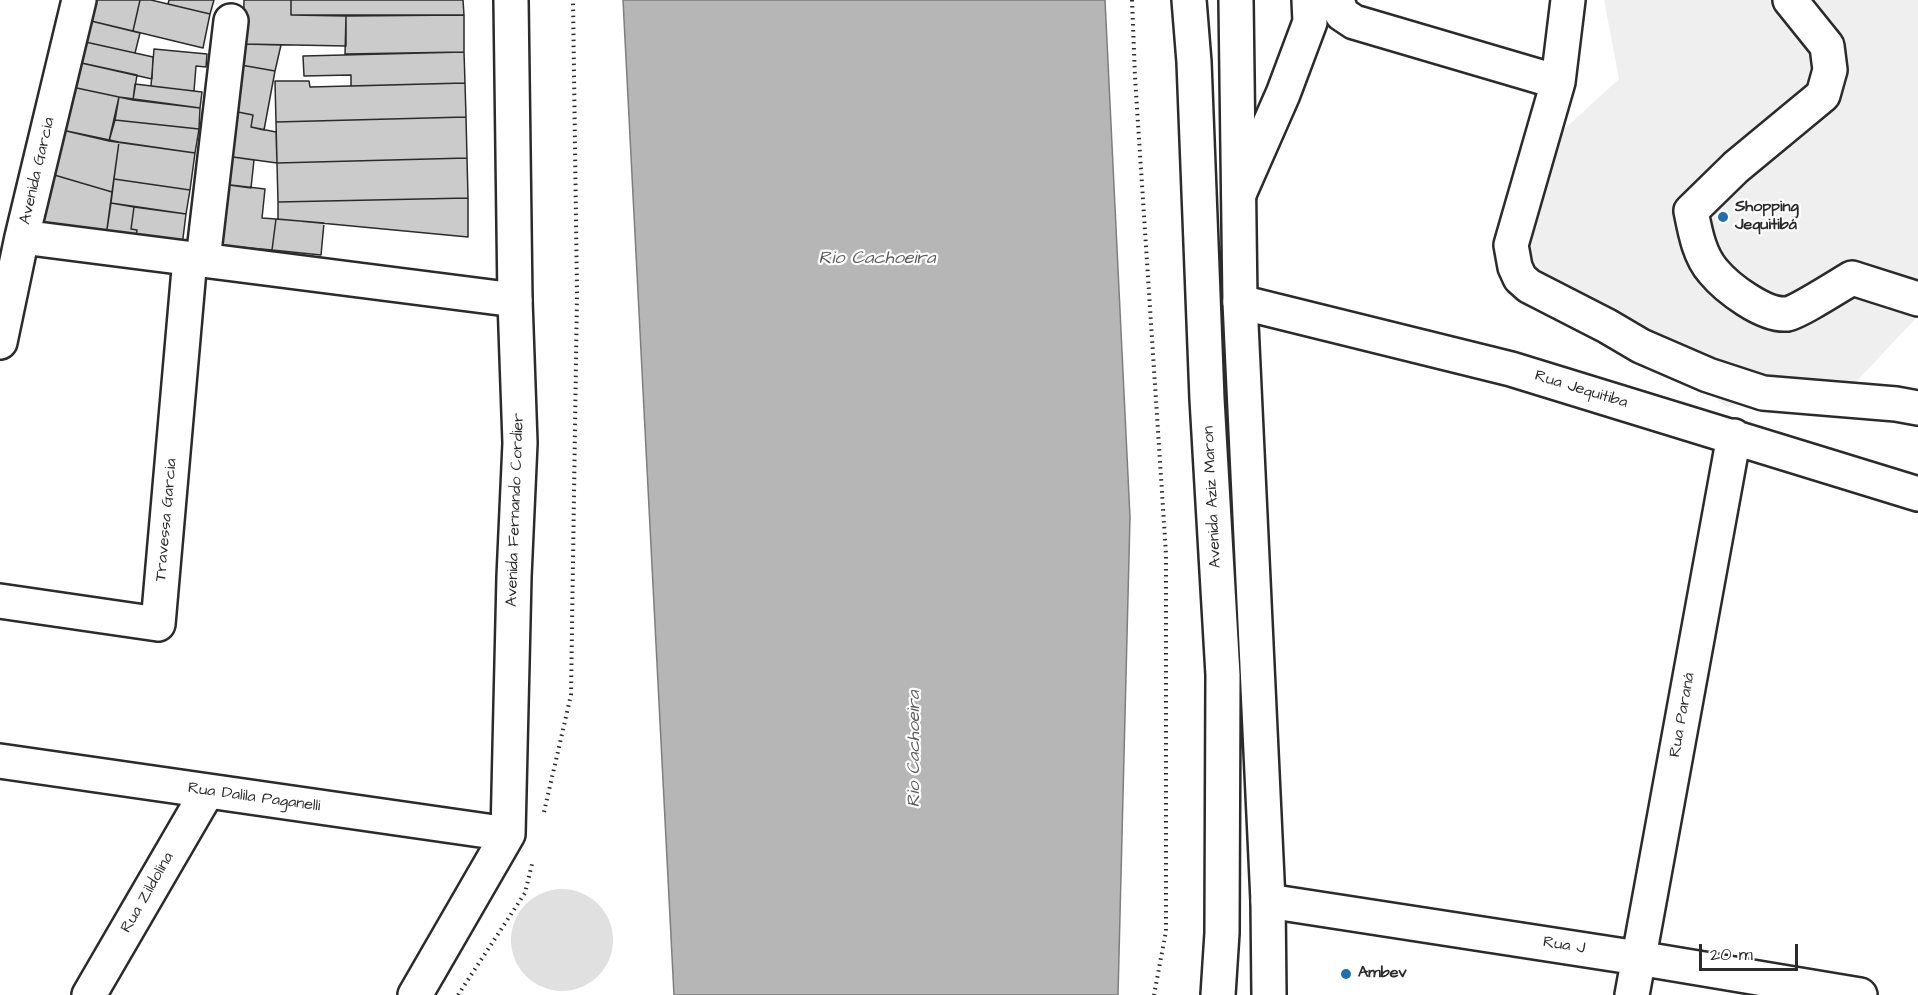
<!DOCTYPE html>
<meta charset="utf-8">
<style>
body{margin:0}
#map{position:relative;width:1918px;height:995px;overflow:hidden;background:#fff;font-family:"Architects Daughter",sans-serif}
canvas{display:block}
.scale{position:absolute;left:1699px;top:944px;width:99px;height:27px;box-sizing:border-box;border:3px solid #2b2b2b;border-top:0;padding-left:8px;font-size:18px;line-height:21px;white-space:nowrap;color:#2b2b2b;-webkit-text-stroke:4px #fff;paint-order:stroke}
</style>
<div id="map">
<canvas width="1918" height="995"></canvas>
<div class="scale">20 m</div>
</div>
<script>
const ctx = document.querySelector('canvas').getContext('2d');
ctx.lineJoin = 'round';
function fill(path, color) {
  ctx.fillStyle = color;
  ctx.fill(path, 'evenodd');
}
function trace(path, color, width, dash) {
  ctx.strokeStyle = color;
  ctx.lineWidth = width;
  ctx.lineCap = dash ? 'butt' : 'round';
  ctx.setLineDash(dash || []);
  ctx.stroke(path);
}
function drawText(font, color, halo, rows, align = 'center') {
  ctx.font = font + ' "Architects Daughter",sans-serif';
  ctx.lineWidth = 4.5;
  ctx.setLineDash([]);
  ctx.textBaseline = 'middle';
  ctx.strokeStyle = halo;
  ctx.fillStyle = color;
  for (const [text, x, y, turn = 0] of rows) {
    ctx.save();
    ctx.translate(x, y);
    ctx.rotate((+turn || 0) * Math.PI / 180);
    ctx.textAlign = isNaN(turn) ? turn : align;
    if (halo) ctx.strokeText(text, 0, 0);
    ctx.fillText(text, 0, 0);
    ctx.restore();
  }
}
const built = new Path2D(`
 M 1604,0 L 1918,0 L 1918,316 L 1855,383 L 1727,407 L 1611,317 L 1518,280 L 1536,155 L 1619,79 Z`);
const green = new Path2D(`
 M511 940a51 51 0 1 1 102 0a51 51 0 1 1-102 0Z`);
const water = new Path2D(`
 M 623,0 L 1105,0 L 1130,517 L 1118,995 L 674,995 Z`);
const building = new Path2D(`
 M 92,0 L 140,0 L 133,31 L 87,20 Z
 M 140,0 L 151,0 L 210,14 L 203,48 L 133,31 Z
 M 169,0 L 214,0 L 210,14 L 168,4 Z
 M 244,0 L 291,0 L 291,15 L 346,16 L 346,46 L 243,44 Z
 M 291,0 L 463,0 L 464,15 L 291,15 Z
 M 464,15 L 464,52 L 345,54 L 346,16 Z
 M 87,20 L 140,33 L 135,53 L 81,41 Z
 M 81,41 L 153,57 L 152,79 L 77,62 Z
 M 243,44 L 281,45 L 275,71 L 241,65 Z
 M 154,49 L 207,54 L 206,67 L 196,66 L 194,91 L 151,86 Z
 M 464,52 L 465,83 L 351,86 L 351,75 L 304,76 L 303,56 Z
 M 77,62 L 137,75 L 133,100 L 72,87 Z
 M 241,65 L 275,71 L 264,130 L 251,127 L 253,115 L 233,111 Z
 M 275,81 L 309,81 L 310,87 L 465,83 L 466,117 L 276,122 Z
 M 135,84 L 202,92 L 200,108 L 133,100 Z
 M 72,87 L 119,97 L 109,141 L 62,130 Z
 M 119,97 L 200,108 L 199,129 L 115,120 Z
 M 233,111 L 253,115 L 251,127 L 276,132 L 277,163 L 226,156 Z
 M 466,117 L 467,158 L 277,163 L 276,122 Z
 M 115,120 L 199,129 L 195,153 L 109,141 Z
 M 62,130 L 119,142 L 112,192 L 51,174 Z
 M 119,142 L 195,153 L 190,190 L 114,179 Z
 M 226,156 L 254,160 L 251,188 L 222,184 Z
 M 467,158 L 468,198 L 278,202 L 277,163 Z
 M 51,174 L 112,192 L 106,236 L 46,228 L 42,216 Z
 M 114,179 L 190,190 L 186,214 L 111,203 Z
 M 222,184 L 265,189 L 262,218 L 276,219 L 272,250 L 215,245 Z
 M 468,198 L 468,237 L 278,219 L 278,202 Z
 M 111,203 L 134,207 L 131,229 L 137,230 L 135,240 L 106,236 Z
 M 134,207 L 186,214 L 182,246 L 135,240 L 137,230 L 131,229 Z
 M 276,219 L 324,223 L 321,255 L 272,250 Z`);
const path = new Path2D(`
 M 1132,0 L 1135,77 L 1166,554 L 1166,931 L 1154,995
 M 544,812 L 571,695 L 577,294 L 573,0
 M 458,995 L 525,893 L 533,860`);
const minor = new Path2D(`
 M 1337,0 L 1342,14 L 1354,22 L 1558,82
 M 1568,0 L 1558,82 L 1511,245 L 1515,267 L 1520,278 L 1529,286 L 1607,326 L 1641,346 L 1708,375 L 1763,393 L 1896,404 L 1918,408
 M 1790,0 L 1827,46 L 1830,70 L 1823,95 L 1736,167 L 1691,211 C 1695,231 1699,255 1713,271 C 1727,288 1764,316 1787,314 C 1798,312 1840,285 1852,278 L 1918,299
 M 1239,194 L 1283,94 L 1310,22 L 1309,0
 M 22,237 L 515,300
 M 203,260 L 231,21
 M 1240,302 L 1511,369 L 1918,494
 M 0,342 L 22,237 L 79,0
 M 0,601 L 158,624 L 190,258
 M 1268,901 L 1638,958 L 1860,995
 M 89,995 L 207,792
 M 1632,995 L 1734,436`);
const major = new Path2D(`
 M 1189,0 L 1194,62 L 1207,399 L 1223,675 L 1222,933 L 1218,995
 M 1236,0 L 1240,302 L 1268,901 L 1269,995
 M 0,761 L 508,834
 M 415,995 L 508,834 L 514,577 L 520,443 L 515,300 L 511,0`);
const markers = [
 [1723,217,6,"#1f6fb2"],
 [1346,974,6,"#1f6fb2"]
];
const streetNames = [
 ["Avenida Garcia",38,171,-77],
 ["Rua Jequitiba",1581,390,17],
 ["Avenida Aziz Maron",1213,497,-93],
 ["Avenida Fernando Cordier",516,510,-88],
 ["Travessa Garcia",167,520,-85],
 ["Rua Paraná",1683,715,-80],
 ["Rua Dalila Paganelli",254,798,8],
 ["Rua Zildolina",148,893,-60],
 ["Rua J",1564,946,9]
];
const poiNames = [
 ["Shopping",1735,208],
 ["Jequitibá",1735,226],
 ["Ambev",1358,974]
];
const waterNames = [
 ["Rio Cachoeira",877,259],
 ["Rio Cachoeira",915,749,-90]
];
fill(built, '#efefef');
fill(green, '#e0e0e0');
fill(water, '#b6b6b6');
trace(water, '#7e7e7e', 1.5);
fill(building, '#cbcbcb');
trace(building, '#2b2b2b', 1.5);
trace(minor, '#2b2b2b', 38);
trace(major, '#2b2b2b', 38);
trace(path, '#2b2b2b', 4, [1.5, 4.5]);
trace(minor, '#fff', 33);
trace(major, '#fff', 33);
for (const [x, y, r, color] of markers) {
  const dot = new Path2D();
  dot.arc(x, y, r, 0, 2 * Math.PI);
  ctx.fillStyle = color;
  ctx.fill(dot);
  trace(dot, '#fff', 2);
}
drawText('16px', '#2b2b2b', '#fff', streetNames);
drawText('bold 16px', '#2b2b2b', '#fff', poiNames, 'left');
drawText('italic 18px', '#5c5c5c', '#fff', waterNames);
</script>
